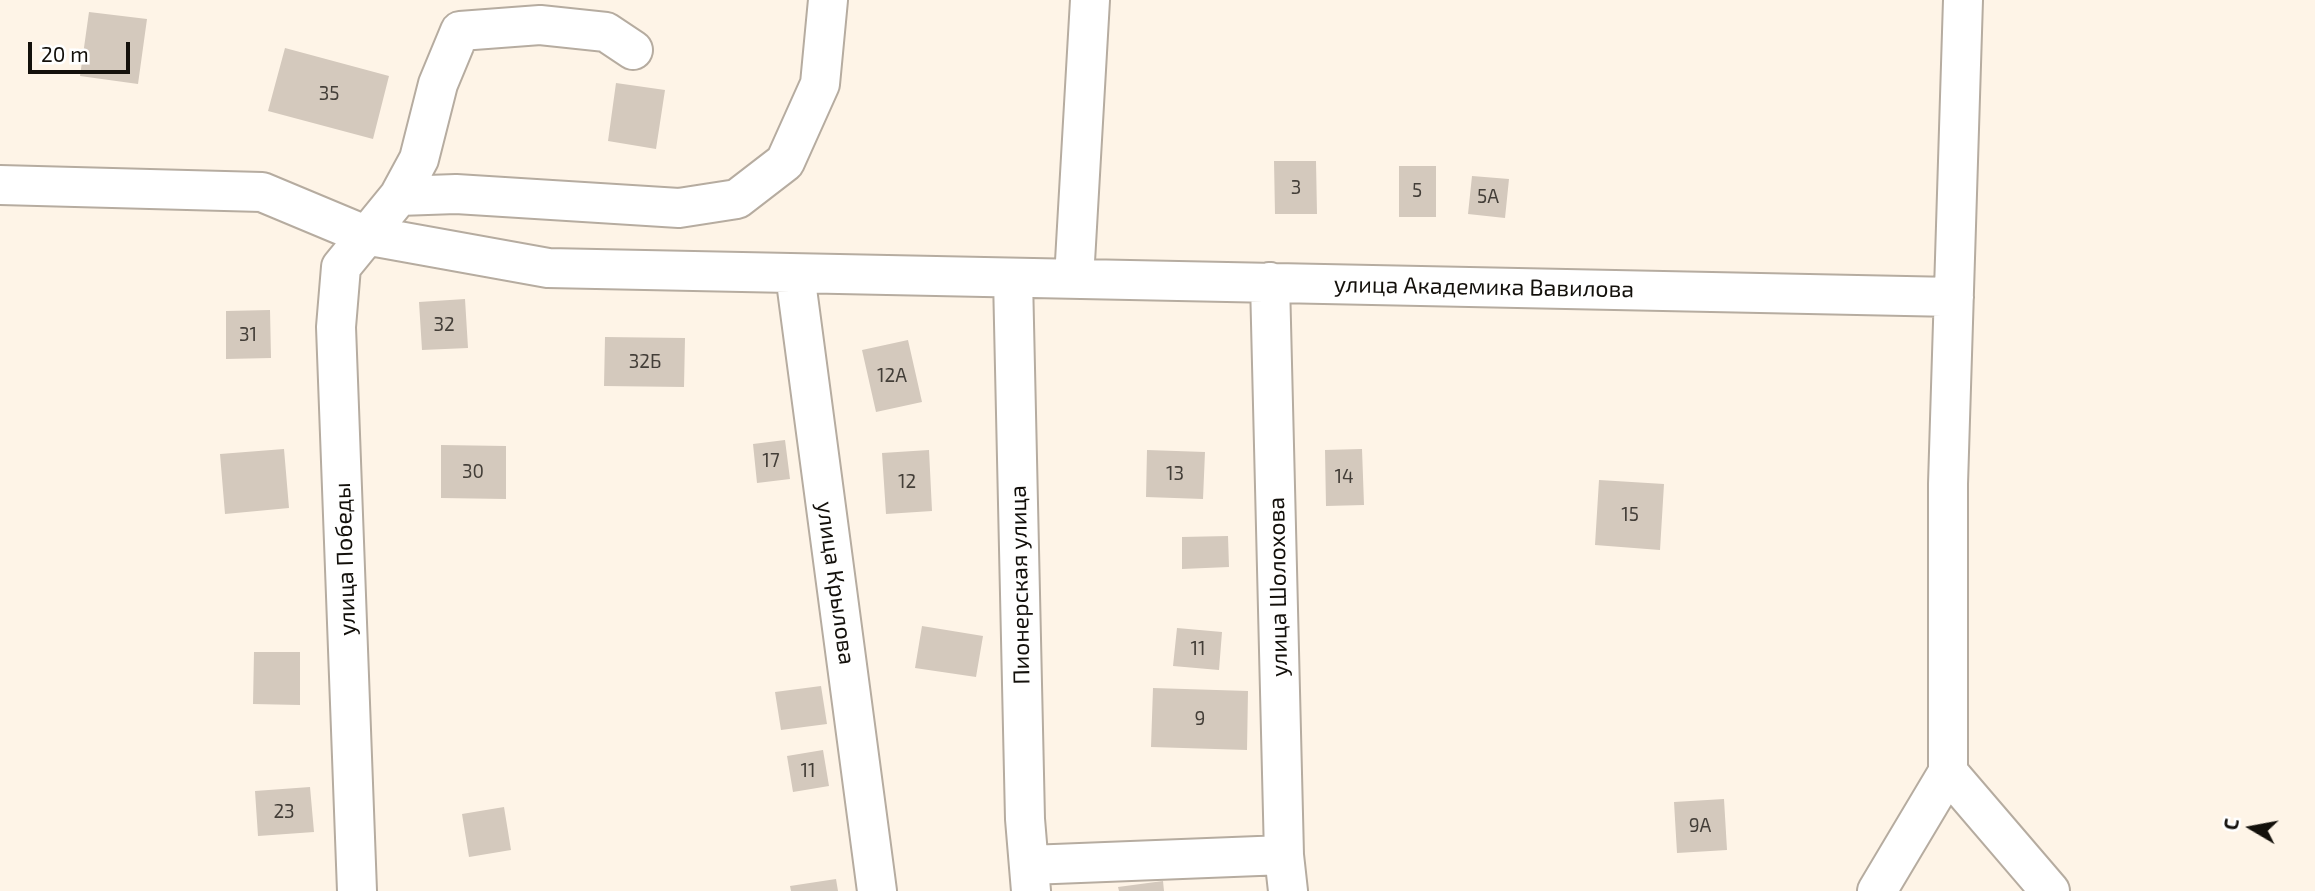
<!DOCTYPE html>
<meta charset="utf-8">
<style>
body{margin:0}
#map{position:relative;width:2315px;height:891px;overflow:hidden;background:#fef4e7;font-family:"Exo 2",sans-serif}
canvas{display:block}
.north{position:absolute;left:2217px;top:793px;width:70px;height:70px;-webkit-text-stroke:5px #fff;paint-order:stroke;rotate:280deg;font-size:19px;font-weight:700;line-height:28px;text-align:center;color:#13100b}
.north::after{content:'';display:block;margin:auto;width:24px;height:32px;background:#13100b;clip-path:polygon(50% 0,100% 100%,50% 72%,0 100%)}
.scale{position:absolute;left:28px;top:42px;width:102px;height:32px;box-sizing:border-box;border:4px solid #13100b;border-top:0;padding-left:9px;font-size:21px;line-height:24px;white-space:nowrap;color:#13100b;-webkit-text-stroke:5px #fff;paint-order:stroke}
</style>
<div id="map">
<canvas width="2315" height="891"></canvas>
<div class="north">С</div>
<div class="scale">20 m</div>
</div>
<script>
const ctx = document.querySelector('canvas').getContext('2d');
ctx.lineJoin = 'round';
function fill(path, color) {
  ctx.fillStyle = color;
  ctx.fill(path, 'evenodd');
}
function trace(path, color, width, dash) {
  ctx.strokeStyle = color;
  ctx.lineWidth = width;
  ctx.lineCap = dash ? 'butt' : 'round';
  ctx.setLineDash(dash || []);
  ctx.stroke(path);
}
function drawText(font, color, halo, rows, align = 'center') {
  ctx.font = font + ' "Exo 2",sans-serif';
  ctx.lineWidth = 7;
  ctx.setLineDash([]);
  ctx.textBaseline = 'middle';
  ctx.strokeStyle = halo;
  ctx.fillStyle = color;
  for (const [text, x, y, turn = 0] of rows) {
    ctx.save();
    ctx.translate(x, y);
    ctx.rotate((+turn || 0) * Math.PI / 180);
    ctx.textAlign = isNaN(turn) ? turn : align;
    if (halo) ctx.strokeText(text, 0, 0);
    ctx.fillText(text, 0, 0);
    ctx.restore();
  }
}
const building = new Path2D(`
 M 89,12 L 147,19 L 138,84 L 80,76 Z
 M 285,48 L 389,76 L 373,139 L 268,111 Z
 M 616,83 L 665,90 L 656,149 L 608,141 Z
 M 1274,161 L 1316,161 L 1317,214 L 1275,214 Z
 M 1399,166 L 1436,166 L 1436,217 L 1399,217 Z
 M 1472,176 L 1509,179 L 1505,218 L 1468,214 Z
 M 465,299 L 468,348 L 422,350 L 419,302 Z
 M 270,310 L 271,358 L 226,359 L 226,311 Z
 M 605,337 L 685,338 L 684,387 L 604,386 Z
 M 908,340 L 922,402 L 876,412 L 862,350 Z
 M 785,440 L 790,479 L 757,483 L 753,444 Z
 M 441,445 L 506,446 L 506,499 L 441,498 Z
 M 284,449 L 289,508 L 225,514 L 220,454 Z
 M 1362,449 L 1364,505 L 1326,506 L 1325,450 Z
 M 929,450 L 932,511 L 886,514 L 882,453 Z
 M 1147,450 L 1205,452 L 1203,499 L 1146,497 Z
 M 1599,480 L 1664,484 L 1660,550 L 1595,545 Z
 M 1228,536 L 1229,567 L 1182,569 L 1182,537 Z
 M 922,626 L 983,636 L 976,677 L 915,668 Z
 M 1177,628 L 1222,632 L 1219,670 L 1173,666 Z
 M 254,652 L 300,652 L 300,705 L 253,704 Z
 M 821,686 L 827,724 L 781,730 L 775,692 Z
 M 1153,688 L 1248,691 L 1247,750 L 1151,747 Z
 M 823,750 L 829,786 L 793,792 L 787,756 Z
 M 310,787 L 314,832 L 258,836 L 255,791 Z
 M 1724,799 L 1727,850 L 1677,853 L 1674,802 Z
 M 504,807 L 511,850 L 469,857 L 462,814 Z
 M 836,879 L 838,891 L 791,891 L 790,886 Z
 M 1163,881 L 1164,891 L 1119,891 L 1118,887 Z`);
const minor = new Path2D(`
 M 1963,0 L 1948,484 L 1948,772 L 2050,891
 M 0,185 L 262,192 L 365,235 L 548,268 L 1954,297
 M 399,196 L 456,194 L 679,208 L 737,199 L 785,162 L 820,84 L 828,0
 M 795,274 L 877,891
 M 1013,278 L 1025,819 L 1031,891
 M 1074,279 L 1090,0
 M 1270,282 L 1284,855 L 1288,891
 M 1029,865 L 1284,855
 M 357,891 L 336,327 L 341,267 L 399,196 L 419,159 L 438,84 L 460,31 L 540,25 L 606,32 L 633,50
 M 1877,891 L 1948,772`);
const numberNames = [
 ["35",329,94],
 ["3",1296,188],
 ["5",1417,191],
 ["5А",1488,197],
 ["32",444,325],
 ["31",248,335],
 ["32Б",645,362],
 ["12А",892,376],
 ["17",771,461],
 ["30",473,472],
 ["13",1175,474],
 ["14",1344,477],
 ["12",907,482],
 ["15",1630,515],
 ["11",1198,649],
 ["9",1200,719],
 ["11",808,771],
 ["23",284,812],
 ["9А",1700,826]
];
const streetNames = [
 ["улица Академика Вавилова",1484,287,1],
 ["улица Победы",345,559,-92],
 ["улица Крылова",836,583,82],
 ["Пионерская улица",1020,585,-91],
 ["улица Шолохова",1278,587,-91]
];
fill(building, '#d4c9bd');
trace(minor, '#b6aca0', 42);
trace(minor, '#fff', 38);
drawText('19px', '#433e38', null, numberNames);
drawText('23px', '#13100b', '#fff', streetNames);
</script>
